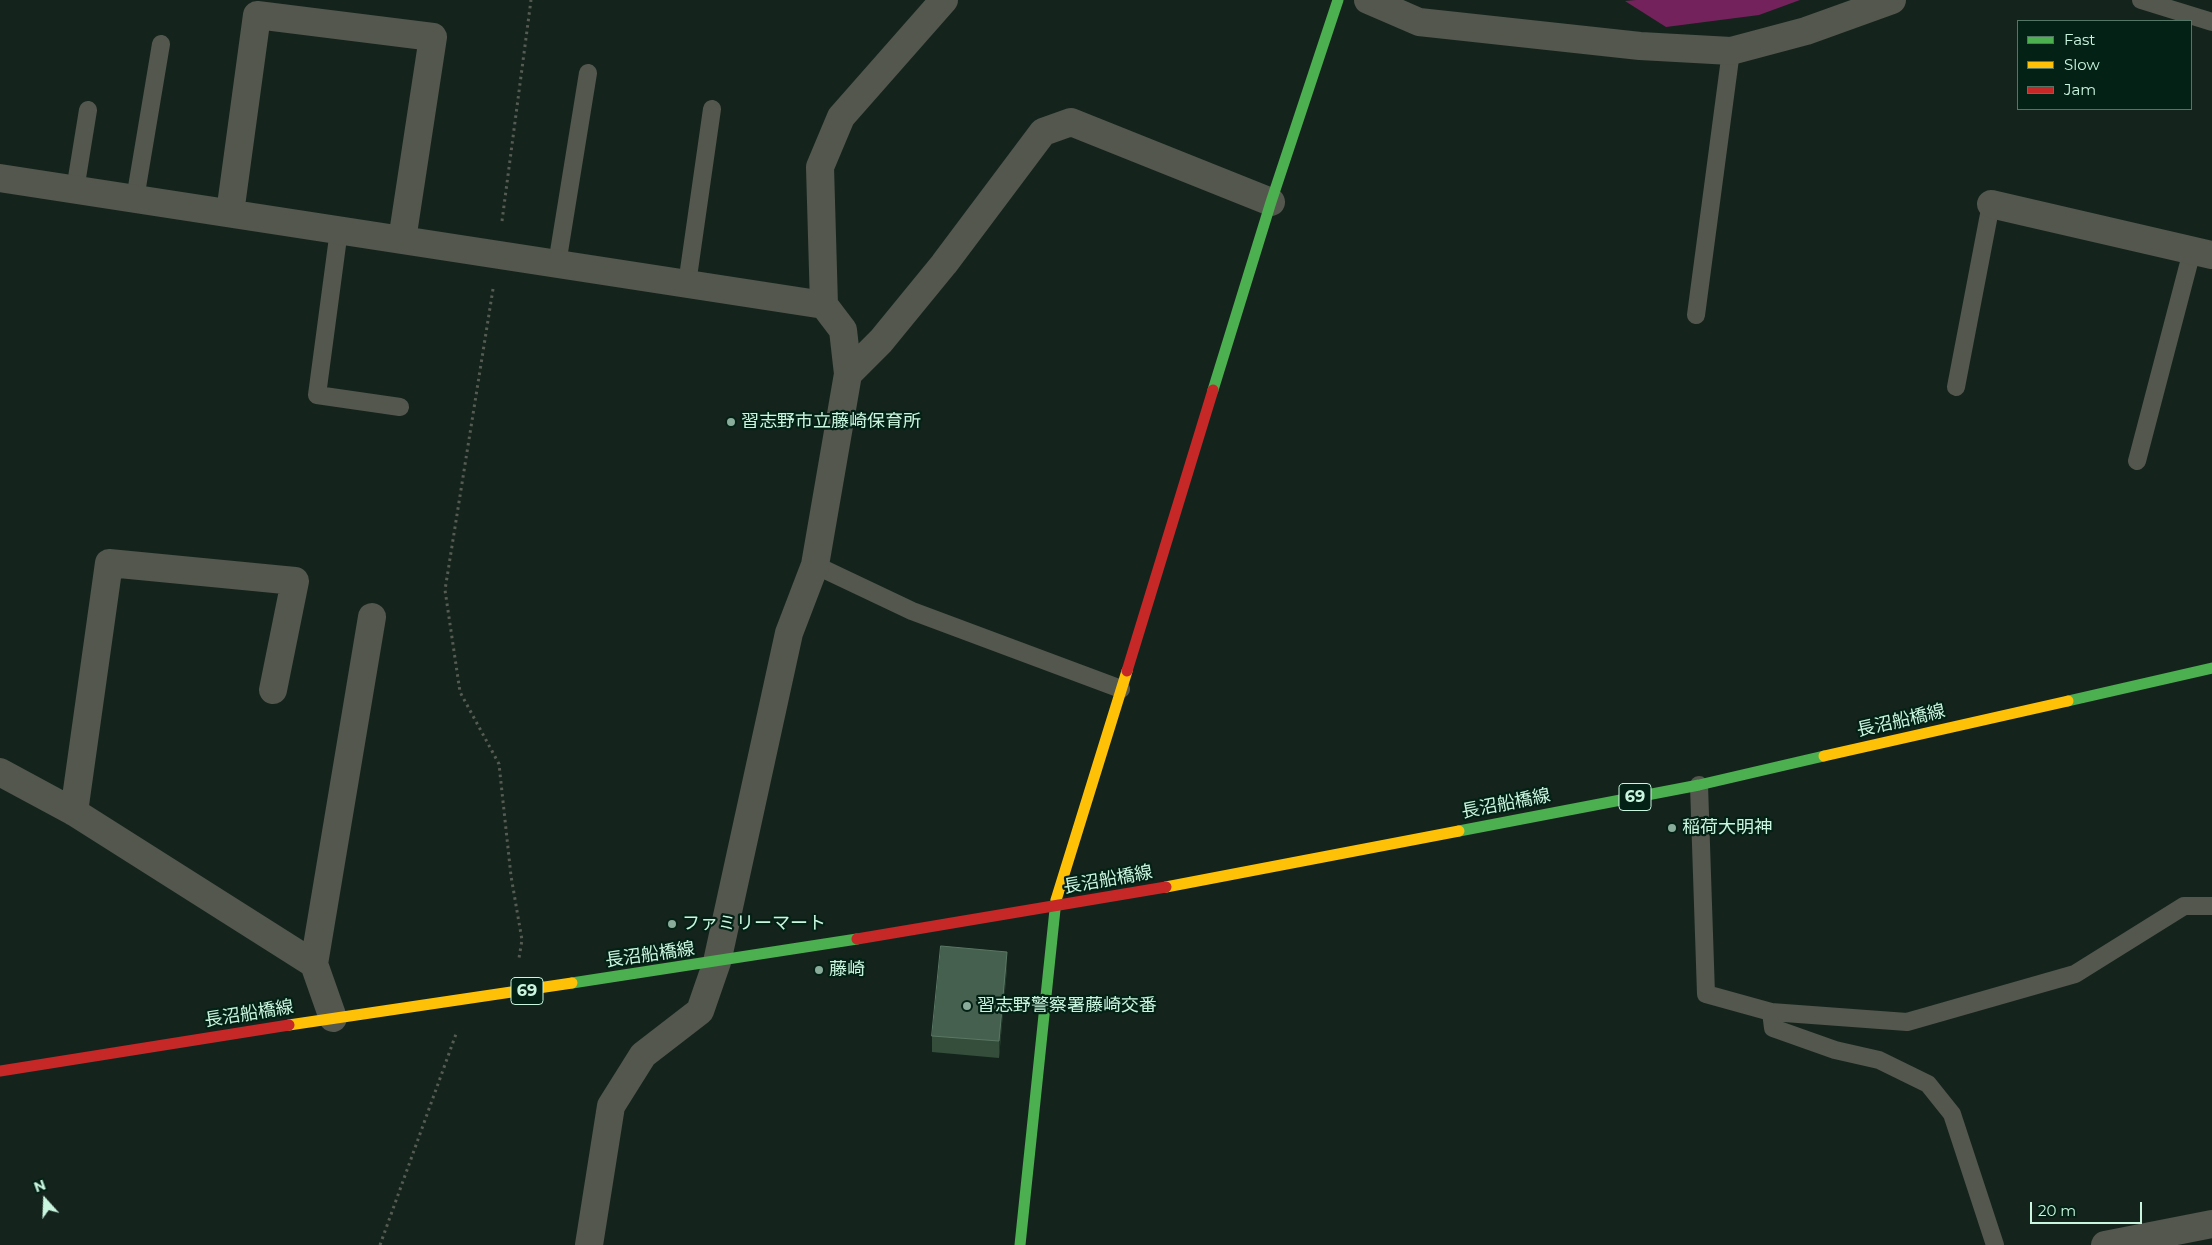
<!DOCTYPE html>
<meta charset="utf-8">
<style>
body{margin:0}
#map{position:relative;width:2212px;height:1245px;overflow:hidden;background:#14241d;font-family:Montserrat,sans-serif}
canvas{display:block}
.legend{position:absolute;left:2017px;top:20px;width:175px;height:90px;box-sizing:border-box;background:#032115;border:1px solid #537666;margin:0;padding:6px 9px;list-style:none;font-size:15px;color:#caf6df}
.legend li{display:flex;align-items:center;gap:10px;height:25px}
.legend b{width:25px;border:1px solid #537666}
.north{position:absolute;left:20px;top:1175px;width:50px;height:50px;-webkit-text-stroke:4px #032115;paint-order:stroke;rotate:340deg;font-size:14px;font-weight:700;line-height:20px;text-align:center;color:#caf6df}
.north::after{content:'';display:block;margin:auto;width:18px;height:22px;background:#caf6df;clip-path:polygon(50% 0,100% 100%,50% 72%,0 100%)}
.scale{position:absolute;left:2030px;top:1202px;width:112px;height:22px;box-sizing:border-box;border:2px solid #caf6df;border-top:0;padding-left:6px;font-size:15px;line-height:18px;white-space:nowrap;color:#caf6df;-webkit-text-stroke:4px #032115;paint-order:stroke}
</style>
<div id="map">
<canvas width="2212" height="1245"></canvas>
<ul class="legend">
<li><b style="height:6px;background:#4caf50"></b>Fast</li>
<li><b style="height:6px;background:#ffc107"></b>Slow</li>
<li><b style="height:6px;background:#c62828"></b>Jam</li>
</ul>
<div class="north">N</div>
<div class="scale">20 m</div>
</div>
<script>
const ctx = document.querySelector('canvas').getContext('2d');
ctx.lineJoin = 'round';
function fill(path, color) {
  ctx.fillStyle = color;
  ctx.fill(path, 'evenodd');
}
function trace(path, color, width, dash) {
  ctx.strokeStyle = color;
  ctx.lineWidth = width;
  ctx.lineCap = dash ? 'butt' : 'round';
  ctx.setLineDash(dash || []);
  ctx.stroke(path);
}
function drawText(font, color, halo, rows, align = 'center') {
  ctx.font = font + ' Montserrat,"Noto Sans JP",sans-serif';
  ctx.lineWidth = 4.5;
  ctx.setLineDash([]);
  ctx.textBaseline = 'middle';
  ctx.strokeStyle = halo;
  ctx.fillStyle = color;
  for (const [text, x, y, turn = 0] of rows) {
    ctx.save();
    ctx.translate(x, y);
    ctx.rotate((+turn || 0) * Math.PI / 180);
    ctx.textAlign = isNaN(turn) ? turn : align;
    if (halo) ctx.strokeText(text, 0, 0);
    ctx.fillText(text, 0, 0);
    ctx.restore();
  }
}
const forest = new Path2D(`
 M 1636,0 L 1800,0 L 1759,15 L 1666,27 L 1625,1 Z`);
const path = new Path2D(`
 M 502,221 L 531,0
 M 493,289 L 445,590 L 460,692 L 499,764 L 511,876 L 522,940 L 519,958
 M 380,1245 L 456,1034`);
const lane = new Path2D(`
 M 2141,0 L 2212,22
 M 75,190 L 88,110
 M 135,199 L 161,44
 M 339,230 L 317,395 L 400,407
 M 557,264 L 588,73
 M 687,284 L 712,109
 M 1696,315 L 1731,51
 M 1956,387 L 1991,204
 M 2137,461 L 2192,251
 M 815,565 L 912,611 L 1121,689
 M 1699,785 L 1706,994 L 1771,1012 L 1907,1022 L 2075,974 L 2184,906 L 2212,906
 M 1771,1012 L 1773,1028 L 1835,1050 L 1879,1060 L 1928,1084 L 1952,1114 L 1995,1245`);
const street = new Path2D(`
 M 1368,0 L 1419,22 L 1640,46 L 1731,51 L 1806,31 L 1892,0
 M 0,178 L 824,305
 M 1991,204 L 2212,255
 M 230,213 L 257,15 L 433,37 L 402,240
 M 848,374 L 843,330 L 824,305 L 820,167 L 841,117 L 944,0
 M 0,772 L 74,812 L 314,964 L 333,1018
 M 74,812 L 109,563 L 295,581 L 273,690
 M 314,964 L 372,617
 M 589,1245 L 611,1106 L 643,1055 L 700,1011 L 717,962 L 789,633 L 815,565 L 848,374 L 881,341 L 944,264 L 1043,132 L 1071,122 L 1271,202
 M 2105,1245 L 2212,1224`);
const fast = new Path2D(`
 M 1213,390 L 1271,202 L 1338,0
 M 2068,701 L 2212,668
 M 1459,831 L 1699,785 L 1824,756
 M 572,983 L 857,939
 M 1020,1245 L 1056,900`);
const slow = new Path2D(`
 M 1824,756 L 2068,701
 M 1166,887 L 1459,831
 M 1056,900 L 1127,671
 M 289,1025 L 572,983`);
const jam = new Path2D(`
 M 1127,671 L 1213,390
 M 857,939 L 1166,887
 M 0,1071 L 289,1025`);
const wall = new Path2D(`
 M 1007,968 L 999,1058 L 932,1052 L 932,1036 Z`);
const shadedWall = new Path2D(`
 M 1007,952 L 1007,968 L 999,1058 L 999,1041 Z`);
const building = new Path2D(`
 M 941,946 L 1007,952 L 999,1041 L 932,1036 Z`);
const markers = [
 [731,422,5,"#8aac9b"],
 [1672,828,5,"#8aac9b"],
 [672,924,5,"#8aac9b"],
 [819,970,5,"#8aac9b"],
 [967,1006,5,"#8aac9b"]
];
const shields = [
 [1635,797,32],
 [527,991,32]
];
const shieldNames = [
 ["69",1635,797],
 ["69",527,991]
];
const poiNames = [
 ["習志野市立藤崎保育所",741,422],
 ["稲荷大明神",1682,828],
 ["ファミリーマート",682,924],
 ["藤崎",829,970],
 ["習志野警察署藤崎交番",977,1006]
];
const streetNames = [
 ["長沼船橋線",1901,721,-13],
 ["長沼船橋線",1506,804,-11],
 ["長沼船橋線",1108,880,-10],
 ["長沼船橋線",650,955,-8],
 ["長沼船橋線",249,1014,-9]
];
fill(forest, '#74225c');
trace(path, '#565c53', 3, [2.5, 4]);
trace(lane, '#54574d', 18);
trace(street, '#54574d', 28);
trace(fast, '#4caf50', 11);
trace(slow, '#ffc107', 11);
trace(jam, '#c62828', 11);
fill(wall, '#354e3c');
fill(shadedWall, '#213528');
fill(building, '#45604e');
trace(building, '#5a7764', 1);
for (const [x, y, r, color] of markers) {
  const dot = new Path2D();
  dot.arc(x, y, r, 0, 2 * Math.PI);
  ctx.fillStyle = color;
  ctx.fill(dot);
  trace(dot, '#032115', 2);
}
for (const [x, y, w] of shields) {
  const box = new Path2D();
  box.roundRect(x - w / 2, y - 13.5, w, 27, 4);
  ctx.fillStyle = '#032115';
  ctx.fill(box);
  trace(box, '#caf6df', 1);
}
drawText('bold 16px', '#caf6df', null, shieldNames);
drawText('18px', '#caf6df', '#032115', poiNames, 'left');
drawText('18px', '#caf6df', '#032115', streetNames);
</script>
